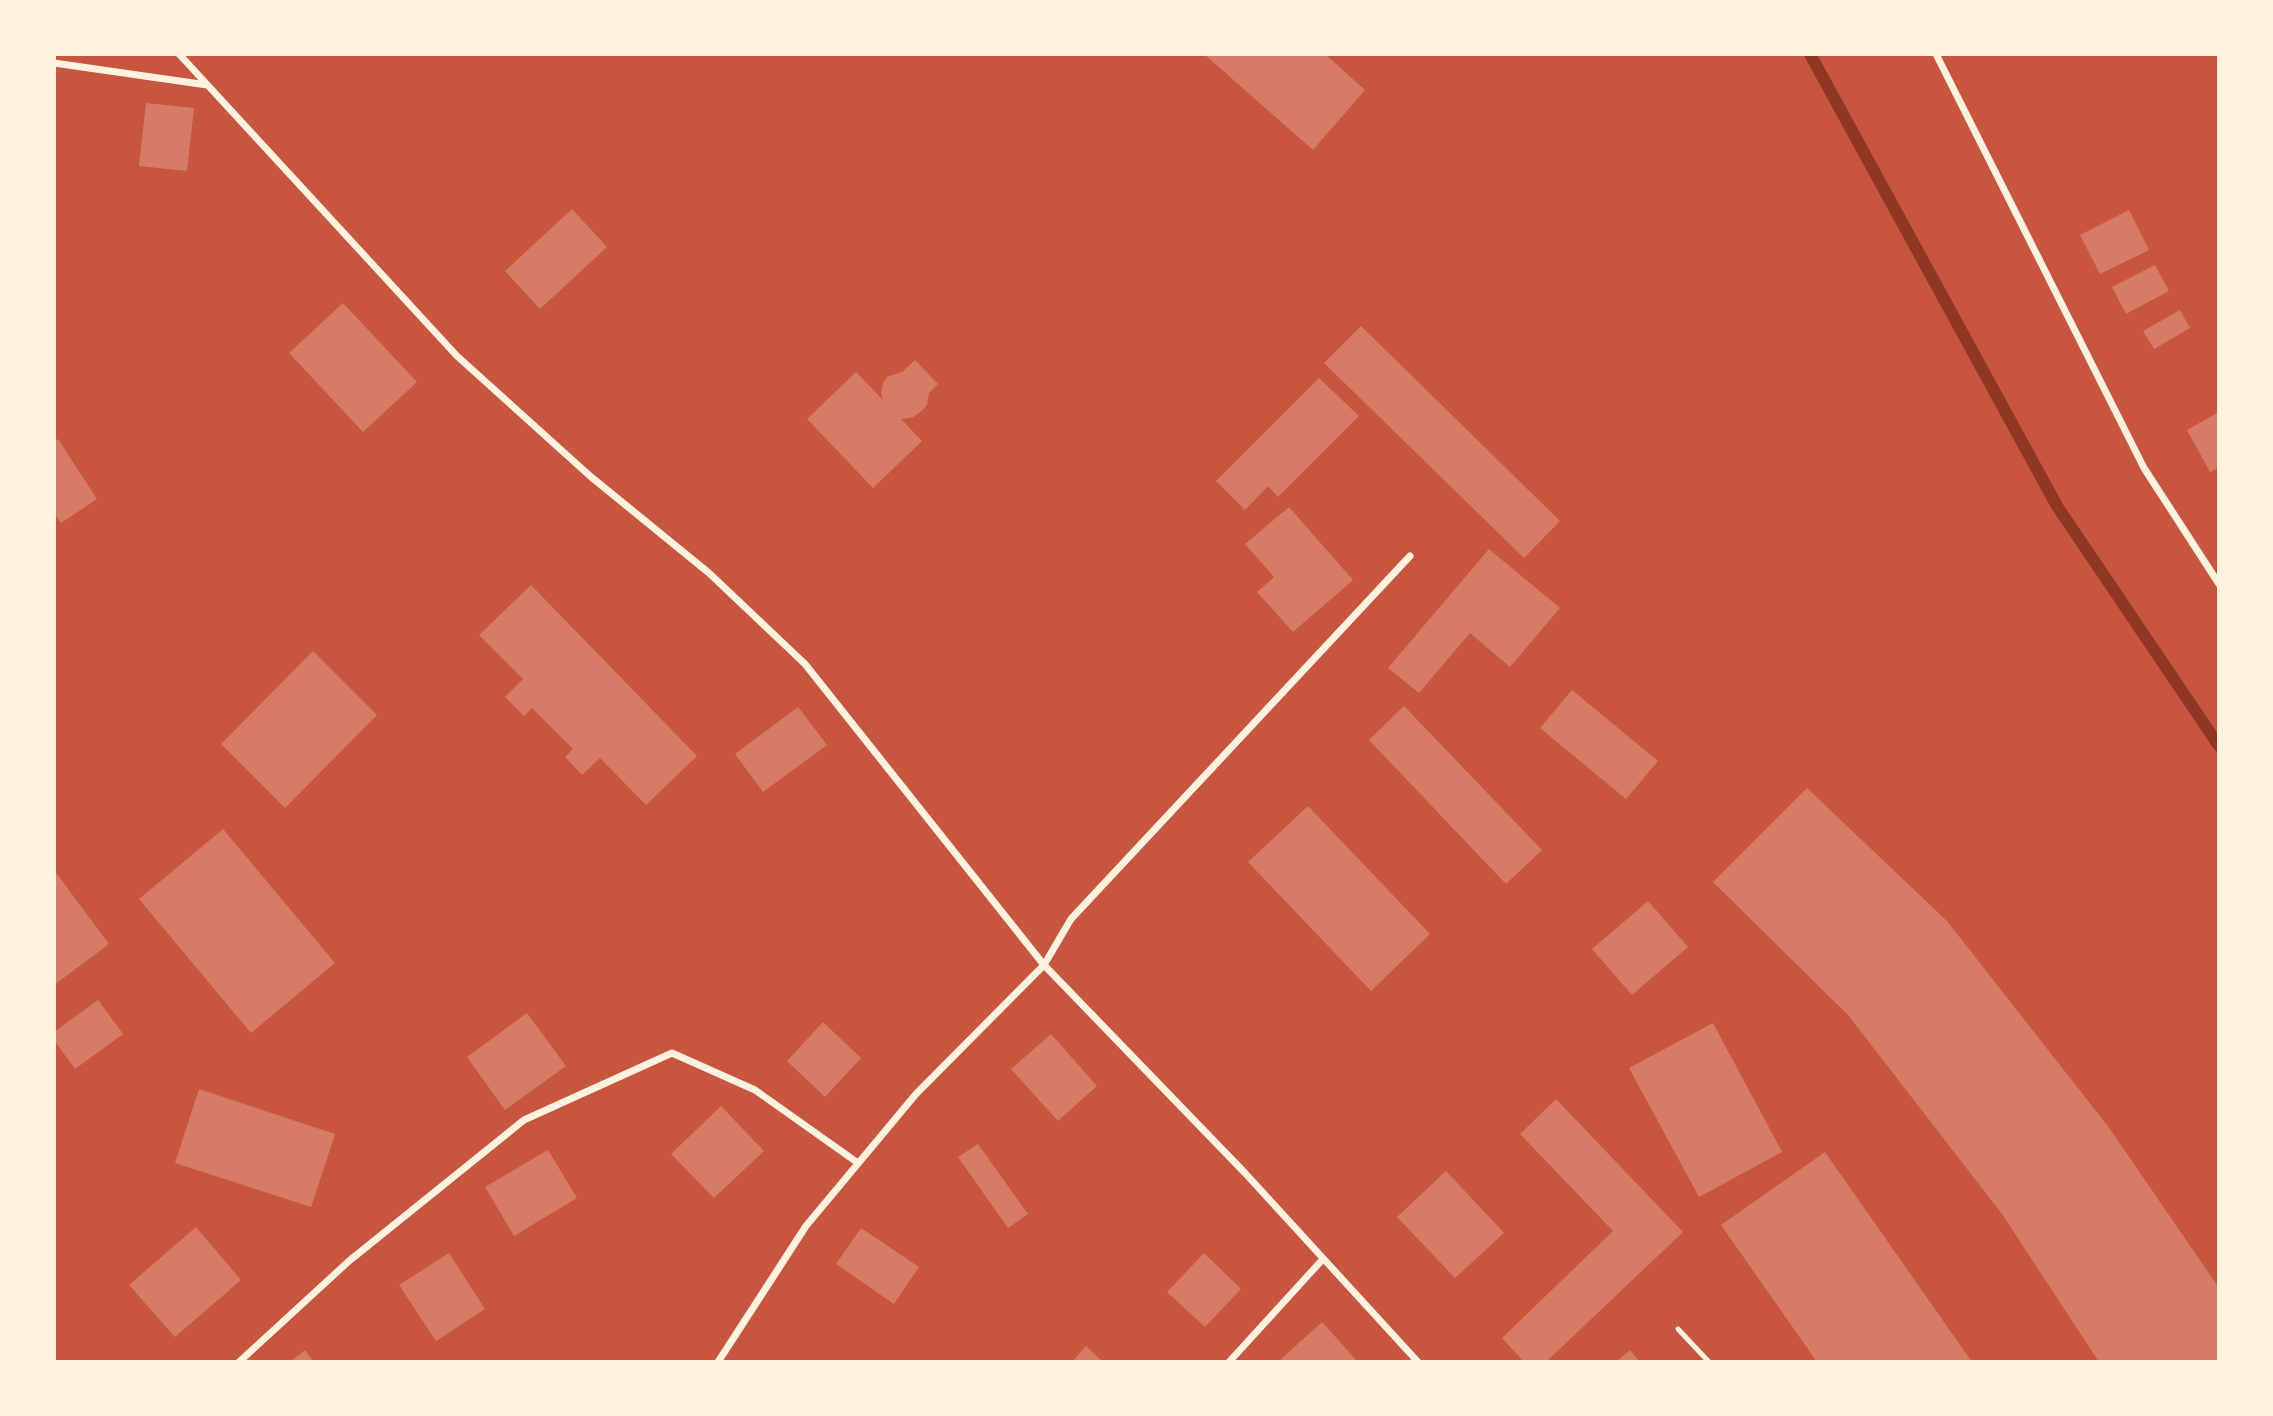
<!DOCTYPE html>
<style>
body{margin:0}
#map{position:relative;width:2273px;height:1416px;overflow:hidden;background:#c8553d;font-family:Bitter,serif}
canvas{display:block}
.frame{position:absolute;inset:0;border:56px solid #fff3e0;pointer-events:none}
</style>
<div id="map">
<canvas width="2273" height="1416"></canvas>
<div class="frame"></div>
</div>
<script>
const ctx = document.querySelector('canvas').getContext('2d');
ctx.lineJoin = 'round';
function trace(path, color, width, dash) {
  ctx.strokeStyle = color;
  ctx.lineWidth = width;
  ctx.lineCap = dash ? 'butt' : 'round';
  ctx.setLineDash(dash || []);
  ctx.stroke(path);
}
function fill(path, color) {
  ctx.fillStyle = color;
  ctx.fill(path, 'evenodd');
}
const stream = new Path2D(`
 M 1810,54 L 2057,506 L 2219,746`);
const building = new Path2D(`
 M 1204,54 L 1325,54 L 1365,90 L 1313,150 Z
 M 146,103 L 194,108 L 187,171 L 139,166 Z
 M 572,209 L 607,247 L 540,309 L 505,271 Z
 M 2129,210 L 2149,250 L 2100,274 L 2080,235 Z
 M 2155,265 L 2169,291 L 2126,314 L 2112,287 Z
 M 343,303 L 417,382 L 363,432 L 289,353 Z
 M 2180,310 L 2190,328 L 2154,349 L 2143,331 Z
 M 1361,326 L 1560,521 L 1524,558 L 1324,363 Z
 M 915,360 L 938,384 L 929,393 L 927,405 L 922,411 L 913,417 L 901,419 L 922,441 L 873,488 L 807,419 L 856,372 L 883,400 L 881,393 L 883,383 L 887,377 L 902,372 Z
 M 1319,378 L 1359,416 L 1278,497 L 1268,486 L 1245,510 L 1216,481 Z
 M 2219,412 L 2219,468 L 2210,472 L 2187,430 Z
 M 58,439 L 97,499 L 61,523 L 54,513 L 54,441 Z
 M 1289,507 L 1353,580 L 1293,632 L 1257,592 L 1274,577 L 1245,544 Z
 M 1489,549 L 1560,608 L 1510,667 L 1470,633 L 1419,693 L 1388,668 Z
 M 531,585 L 697,756 L 646,805 L 600,758 L 582,775 L 565,757 L 573,749 L 532,708 L 524,716 L 505,697 L 523,679 L 479,635 Z
 M 313,651 L 377,715 L 285,808 L 221,744 Z
 M 1572,690 L 1658,761 L 1626,799 L 1540,728 Z
 M 1404,706 L 1542,850 L 1506,884 L 1369,740 Z
 M 798,707 L 827,745 L 763,792 L 735,754 Z
 M 1807,788 L 1947,921 L 2110,1129 L 2219,1288 L 2219,1362 L 2099,1362 L 2002,1214 L 1848,1015 L 1713,882 Z
 M 1308,806 L 1430,934 L 1371,991 L 1248,862 Z
 M 223,829 L 335,963 L 251,1033 L 139,899 Z
 M 54,870 L 109,944 L 54,985 Z
 M 1648,901 L 1688,947 L 1632,995 L 1592,949 Z
 M 98,1000 L 123,1034 L 75,1069 L 54,1040 L 54,1032 Z
 M 527,1013 L 566,1066 L 505,1110 L 467,1057 Z
 M 823,1022 L 861,1058 L 825,1097 L 787,1061 Z
 M 1713,1023 L 1782,1152 L 1699,1197 L 1629,1068 Z
 M 1051,1034 L 1097,1086 L 1058,1121 L 1011,1069 Z
 M 199,1089 L 335,1134 L 311,1207 L 175,1163 Z
 M 1556,1099 L 1683,1232 L 1546,1362 L 1524,1362 L 1502,1338 L 1613,1231 L 1520,1134 Z
 M 721,1106 L 764,1151 L 714,1198 L 671,1154 Z
 M 978,1144 L 1028,1214 L 1008,1228 L 958,1157 Z
 M 548,1150 L 577,1198 L 514,1236 L 485,1187 Z
 M 1825,1152 L 1972,1362 L 1817,1362 L 1721,1225 Z
 M 1446,1171 L 1504,1233 L 1455,1278 L 1397,1217 Z
 M 196,1227 L 241,1280 L 175,1337 L 129,1285 Z
 M 861,1228 L 919,1267 L 894,1304 L 836,1264 Z
 M 449,1253 L 485,1309 L 436,1341 L 399,1285 Z
 M 1204,1253 L 1241,1289 L 1205,1327 L 1167,1292 Z
 M 1322,1322 L 1358,1362 L 1282,1362 L 1280,1360 Z
 M 1086,1346 L 1103,1362 L 1072,1362 Z
 M 305,1350 L 314,1362 L 290,1362 Z
 M 1630,1350 L 1640,1362 L 1616,1362 Z`);
const service = new Path2D(`
 M 1678,1329 L 1709,1362`);
const minor = new Path2D(`
 M 179,54 L 457,356 L 590,476 L 709,573 L 805,664 L 1044,965 L 1245,1173 L 1418,1362
 M 1936,54 L 2144,468 L 2219,584
 M 54,63 L 207,85
 M 239,1362 L 349,1261 L 524,1120 L 672,1053 L 755,1090 L 858,1163
 M 718,1362 L 806,1226 L 916,1094 L 1044,965 L 1071,919 L 1410,556
 M 1229,1362 L 1323,1259`);
trace(stream, '#8f3625', 12);
fill(building, '#d67c66');
trace(service, '#fff3e0', 5);
trace(minor, '#fff3e0', 7);
</script>
